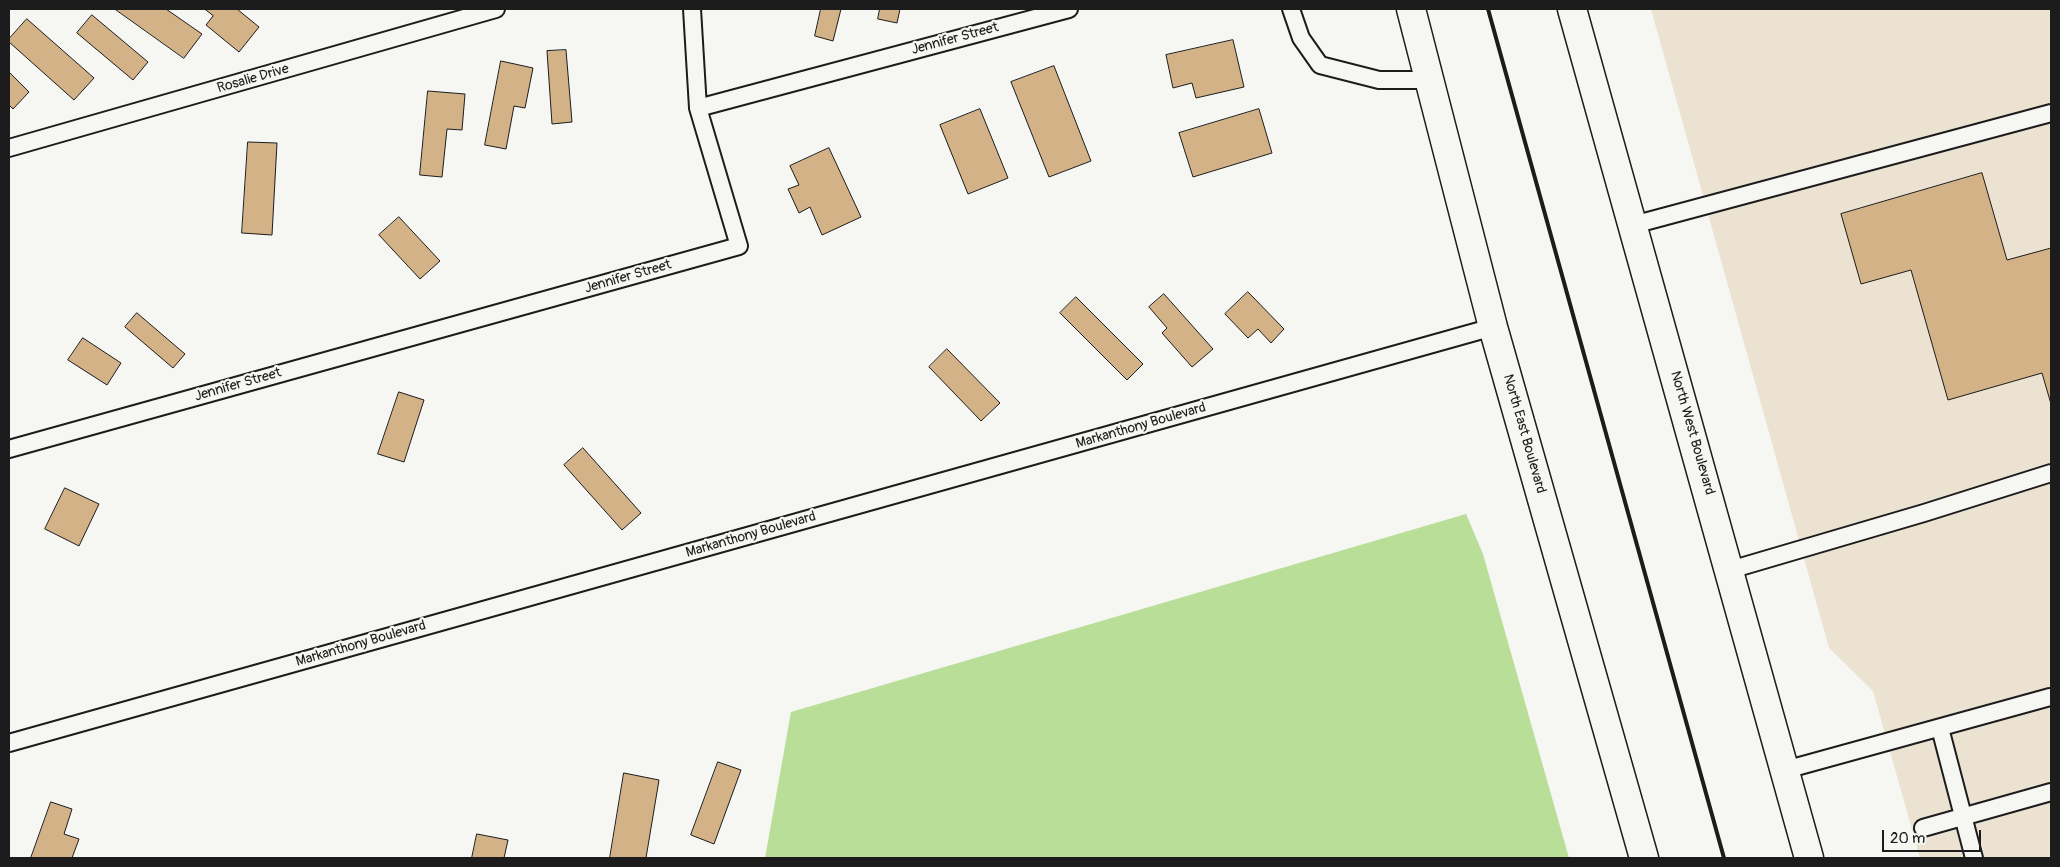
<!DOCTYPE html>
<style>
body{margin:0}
#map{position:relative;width:2060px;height:867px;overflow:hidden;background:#f6f6f2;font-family:Pangolin,sans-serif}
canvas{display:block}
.frame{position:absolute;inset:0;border:10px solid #1c1c1c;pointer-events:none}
.scale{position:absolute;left:1882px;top:830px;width:99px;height:22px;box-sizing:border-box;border:2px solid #1c1c1c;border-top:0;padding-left:6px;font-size:15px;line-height:18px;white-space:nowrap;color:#1c1c1c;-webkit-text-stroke:4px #f6f6f2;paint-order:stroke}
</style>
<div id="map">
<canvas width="2060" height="867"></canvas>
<div class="frame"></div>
<div class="scale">20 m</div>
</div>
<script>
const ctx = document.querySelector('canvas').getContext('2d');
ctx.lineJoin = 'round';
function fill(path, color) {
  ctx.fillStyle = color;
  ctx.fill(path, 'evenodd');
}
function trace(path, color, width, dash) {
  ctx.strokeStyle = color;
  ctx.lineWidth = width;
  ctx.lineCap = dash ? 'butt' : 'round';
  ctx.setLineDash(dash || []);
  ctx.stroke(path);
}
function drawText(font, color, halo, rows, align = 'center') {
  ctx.font = font + ' Pangolin,sans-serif';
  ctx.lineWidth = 4.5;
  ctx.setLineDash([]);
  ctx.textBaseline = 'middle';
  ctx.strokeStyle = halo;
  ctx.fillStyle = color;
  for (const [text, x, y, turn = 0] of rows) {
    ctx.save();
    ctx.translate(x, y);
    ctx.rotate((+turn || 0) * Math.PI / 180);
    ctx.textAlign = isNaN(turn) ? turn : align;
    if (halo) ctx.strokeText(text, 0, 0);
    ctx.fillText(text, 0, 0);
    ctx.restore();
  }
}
const built = new Path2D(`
 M 1651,9 L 2051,9 L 2051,858 L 1920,858 L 1873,691 L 1829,648 Z`);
const green = new Path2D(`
 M 1466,514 L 1483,554 L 1569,858 L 765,858 L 791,712 Z`);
const building = new Path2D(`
 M 115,9 L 166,9 L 202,34 L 184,58 Z
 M 205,9 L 237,9 L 259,27 L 239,52 L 206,25 L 213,16 Z
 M 821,9 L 841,9 L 833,41 L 815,36 Z
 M 880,9 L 900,9 L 897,23 L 878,19 Z
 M 92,15 L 148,62 L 133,80 L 77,33 Z
 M 27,19 L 94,78 L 74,100 L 9,42 L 9,39 Z
 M 1233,40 L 1244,87 L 1196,98 L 1192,83 L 1173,88 L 1166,55 Z
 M 566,50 L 572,122 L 552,124 L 547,51 Z
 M 501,61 L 533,68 L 525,108 L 514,106 L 506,149 L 485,145 Z
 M 1054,66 L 1091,161 L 1049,177 L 1011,82 Z
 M 9,72 L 29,92 L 13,109 L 9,105 Z
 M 428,91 L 465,94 L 462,130 L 447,129 L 442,177 L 420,175 Z
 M 980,109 L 1008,178 L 968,194 L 940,125 Z
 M 1259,109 L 1272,153 L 1193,177 L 1179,133 Z
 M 248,142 L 277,143 L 272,235 L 242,233 Z
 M 829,148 L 861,217 L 822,235 L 810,207 L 799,213 L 788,189 L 799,185 L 790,166 Z
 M 1982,173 L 2007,260 L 2051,248 L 2051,404 L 2042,373 L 1948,400 L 1911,270 L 1861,284 L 1841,214 Z
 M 399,217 L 440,261 L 420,279 L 379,235 Z
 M 1248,292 L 1284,329 L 1271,343 L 1258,329 L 1248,338 L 1225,314 Z
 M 1164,294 L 1213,349 L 1192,367 L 1162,333 L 1167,328 L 1149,307 Z
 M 1076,297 L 1143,364 L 1127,380 L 1060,313 Z
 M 137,313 L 185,354 L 173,368 L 125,327 Z
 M 83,338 L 121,363 L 107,385 L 68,360 Z
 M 947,349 L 1000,403 L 981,421 L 929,367 Z
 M 399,392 L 424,400 L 404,462 L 378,454 Z
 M 583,448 L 641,513 L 622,530 L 564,465 Z
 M 65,488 L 99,504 L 79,546 L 45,529 Z
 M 718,762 L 741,770 L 714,844 L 691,835 Z
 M 624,773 L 659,780 L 646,858 L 610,858 Z
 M 51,802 L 72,809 L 64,834 L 79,839 L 72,858 L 31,858 Z
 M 477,834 L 508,840 L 504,858 L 472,858 Z`);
const service = new Path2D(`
 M 692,9 L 698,108
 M 1291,9 L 1301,38 L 1320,65 L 1379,80 L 1429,80
 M 9,148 L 496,9
 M 1633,225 L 2051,113
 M 9,449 L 739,246 L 698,108 L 1069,9
 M 1730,570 L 1924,513 L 2051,473
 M 1940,728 L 1974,858
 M 9,743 L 1493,327
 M 1785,770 L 2050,697
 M 1923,828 L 2051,792`);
const secondary = new Path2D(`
 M 1411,9 L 1493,327 L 1644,858
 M 1572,9 L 1809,858`);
const rail = new Path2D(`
 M 1488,9 L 1724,858`);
const streetNames = [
 ["Jennifer Street",955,39,-15],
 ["Rosalie Drive",253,79,-16],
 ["Jennifer Street",628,277,-16],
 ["Jennifer Street",238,385,-16],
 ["Markanthony Boulevard",1141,426,-16],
 ["North West Boulevard",1692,433,74],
 ["North East Boulevard",1524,434,74],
 ["Markanthony Boulevard",751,535,-16],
 ["Markanthony Boulevard",361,644,-16]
];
fill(built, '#ebe2d2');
fill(green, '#b9de98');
fill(building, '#d2b286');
trace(building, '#1c1c1c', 1);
trace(service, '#1c1c1c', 20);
trace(secondary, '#1c1c1c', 31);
trace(service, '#f6f6f2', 16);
trace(secondary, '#f6f6f2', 28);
trace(rail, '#1c1c1c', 4);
drawText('14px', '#1c1c1c', '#f6f6f2', streetNames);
</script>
